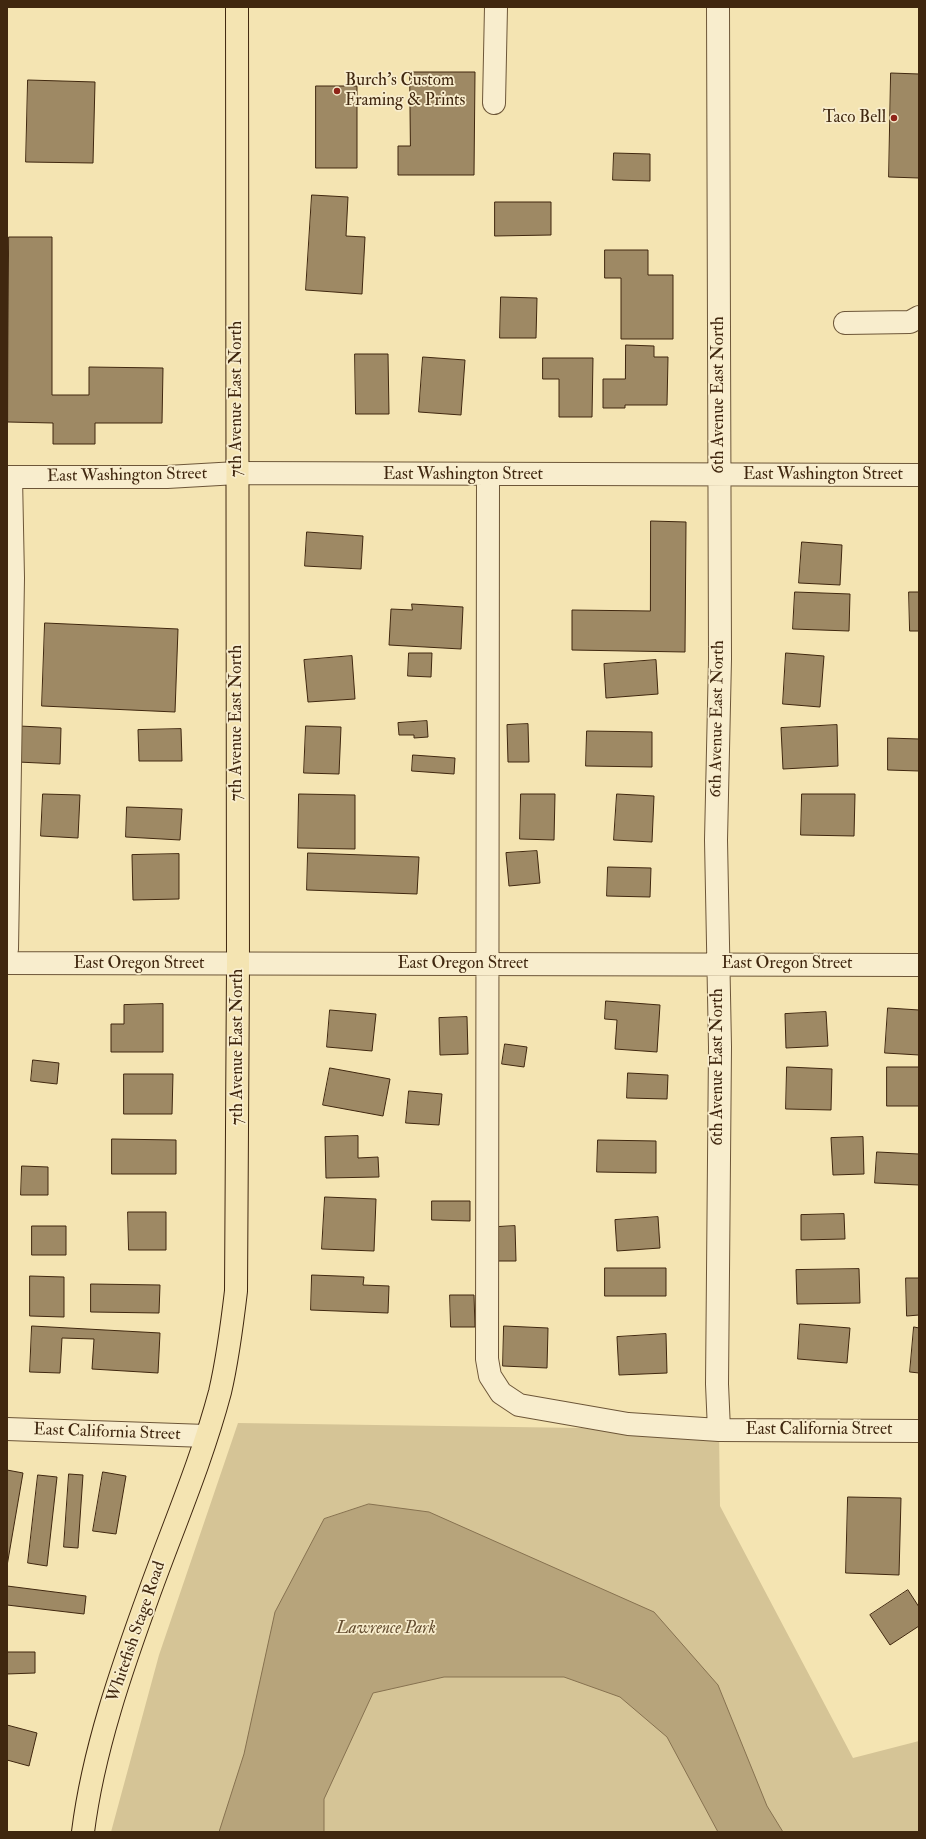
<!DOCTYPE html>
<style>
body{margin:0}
#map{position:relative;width:926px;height:1839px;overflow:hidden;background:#f4e4b2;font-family:"IM FELL Double Pica",serif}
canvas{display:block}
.frame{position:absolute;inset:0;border:8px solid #40270f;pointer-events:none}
</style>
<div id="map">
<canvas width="926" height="1839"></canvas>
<div class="frame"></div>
</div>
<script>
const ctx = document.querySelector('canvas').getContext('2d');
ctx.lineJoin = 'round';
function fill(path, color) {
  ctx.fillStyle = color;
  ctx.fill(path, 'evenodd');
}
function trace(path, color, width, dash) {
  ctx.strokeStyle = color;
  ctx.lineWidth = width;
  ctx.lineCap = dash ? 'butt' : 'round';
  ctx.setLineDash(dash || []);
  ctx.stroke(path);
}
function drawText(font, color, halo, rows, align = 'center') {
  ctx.font = font + ' "IM FELL Double Pica",serif';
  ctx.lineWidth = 3.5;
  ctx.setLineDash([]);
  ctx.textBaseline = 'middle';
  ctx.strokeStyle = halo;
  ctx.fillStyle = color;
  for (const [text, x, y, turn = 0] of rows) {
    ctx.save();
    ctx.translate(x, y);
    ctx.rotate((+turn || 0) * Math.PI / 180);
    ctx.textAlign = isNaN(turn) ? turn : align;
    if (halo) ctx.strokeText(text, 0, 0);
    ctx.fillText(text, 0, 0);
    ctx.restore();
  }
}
const green = new Path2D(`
 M 238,1423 L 719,1430 L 720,1506 L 853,1758 L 919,1741 L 919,1832 L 111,1832 L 159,1655 Z`);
const water = new Path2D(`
 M 369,1504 L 429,1512 L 654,1612 L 718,1685 L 767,1806 L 783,1832 L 718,1832 L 667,1737 L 620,1697 L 564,1677 L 444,1677 L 373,1693 L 324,1799 L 324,1832 L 219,1832 L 244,1754 L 275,1612 L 324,1519 Z`);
const building = new Path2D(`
 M 410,72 L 475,72 L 474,175 L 398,175 L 398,146 L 410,146 Z
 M 891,73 L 919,74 L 919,178 L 889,177 Z
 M 28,80 L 95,82 L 93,163 L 26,162 Z
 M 316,86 L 357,86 L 357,168 L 316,168 Z
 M 614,153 L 650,154 L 650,181 L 613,180 Z
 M 312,195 L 348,197 L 346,236 L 365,237 L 362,294 L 306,290 Z
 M 495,202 L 551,202 L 551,235 L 495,236 Z
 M 9,237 L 52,237 L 52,395 L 89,395 L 89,367 L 163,368 L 162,423 L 95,423 L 95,444 L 53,444 L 53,423 L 8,422 Z
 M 605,250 L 648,250 L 648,275 L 673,275 L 673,339 L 621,339 L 621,278 L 605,278 Z
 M 501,297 L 537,298 L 536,338 L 500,338 Z
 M 626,345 L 654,346 L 654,357 L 668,357 L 667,405 L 625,405 L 625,408 L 603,408 L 603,379 L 625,379 Z
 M 355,354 L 388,354 L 389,414 L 356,414 Z
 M 423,357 L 465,360 L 461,415 L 419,412 Z
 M 543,358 L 593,358 L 592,417 L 559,417 L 559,379 L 543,379 Z
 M 651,521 L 686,522 L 685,652 L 572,650 L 572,610 L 650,611 Z
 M 307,532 L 363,536 L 361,569 L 305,566 Z
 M 802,542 L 842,545 L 840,585 L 799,583 Z
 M 795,592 L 850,594 L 849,631 L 793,629 Z
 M 909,592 L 919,592 L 919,631 L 910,631 Z
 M 412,604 L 463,607 L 461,649 L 389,645 L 391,609 L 412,610 Z
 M 45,623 L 178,629 L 175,712 L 42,706 Z
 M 409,653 L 432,653 L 431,677 L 408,676 Z
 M 786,653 L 824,656 L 820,707 L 783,704 Z
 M 352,656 L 355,699 L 308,702 L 304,660 Z
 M 656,660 L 658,694 L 606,698 L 604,664 Z
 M 427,721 L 428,737 L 414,738 L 414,735 L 399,735 L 398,723 Z
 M 528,724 L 529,762 L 508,762 L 507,725 Z
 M 837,725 L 838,766 L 783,769 L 781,728 Z
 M 19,726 L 61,728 L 60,764 L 18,762 Z
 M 306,726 L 341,727 L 339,774 L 304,773 Z
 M 181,729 L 182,761 L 139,761 L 138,730 Z
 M 587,731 L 652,732 L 652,767 L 586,766 Z
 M 888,738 L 919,739 L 919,771 L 888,770 Z
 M 413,755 L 455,758 L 454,774 L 412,771 Z
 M 43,794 L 80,795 L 78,838 L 41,836 Z
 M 299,794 L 355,795 L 355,849 L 298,848 Z
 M 521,794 L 555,794 L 554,840 L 520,839 Z
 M 617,794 L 654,796 L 652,842 L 614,840 Z
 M 802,794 L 855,794 L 854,836 L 801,835 Z
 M 127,807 L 182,809 L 180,840 L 126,837 Z
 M 537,851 L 540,883 L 509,886 L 506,853 Z
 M 308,853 L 419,857 L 417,894 L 307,890 Z
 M 179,854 L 179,899 L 133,900 L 132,855 Z
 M 608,867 L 651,868 L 650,897 L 607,896 Z
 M 606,1001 L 660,1005 L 657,1052 L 615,1049 L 617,1020 L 605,1019 Z
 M 163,1004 L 163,1052 L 111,1052 L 111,1024 L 124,1024 L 124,1005 Z
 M 888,1008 L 919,1010 L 919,1055 L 885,1053 Z
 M 330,1010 L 376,1014 L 372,1051 L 327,1047 Z
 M 826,1012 L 828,1046 L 786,1048 L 785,1014 Z
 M 467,1017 L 468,1054 L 440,1055 L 439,1018 Z
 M 505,1044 L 527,1047 L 524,1067 L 502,1064 Z
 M 33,1060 L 59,1063 L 57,1084 L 31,1081 Z
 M 787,1067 L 832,1069 L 831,1110 L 786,1109 Z
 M 887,1067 L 919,1067 L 919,1106 L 887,1106 Z
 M 330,1068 L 390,1079 L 383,1116 L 323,1105 Z
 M 628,1073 L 668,1075 L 667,1099 L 627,1098 Z
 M 124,1074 L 173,1074 L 172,1114 L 124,1114 Z
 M 409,1091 L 442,1094 L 439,1125 L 406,1123 Z
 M 358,1136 L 358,1158 L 378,1157 L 379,1177 L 326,1178 L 325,1137 Z
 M 863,1137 L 864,1174 L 833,1175 L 831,1138 Z
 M 112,1139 L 176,1140 L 176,1174 L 112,1174 Z
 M 598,1140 L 656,1141 L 656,1173 L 597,1172 Z
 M 877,1152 L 919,1154 L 919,1185 L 875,1183 Z
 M 22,1166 L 48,1167 L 48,1195 L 21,1195 Z
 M 325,1197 L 376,1199 L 374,1251 L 322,1249 Z
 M 432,1201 L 470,1201 L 470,1221 L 432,1220 Z
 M 128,1212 L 166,1212 L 166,1250 L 129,1250 Z
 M 844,1214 L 845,1239 L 801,1240 L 801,1215 Z
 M 658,1217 L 660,1248 L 617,1251 L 615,1220 Z
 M 32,1226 L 66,1226 L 66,1255 L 32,1255 Z
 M 515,1226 L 516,1261 L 497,1261 L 497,1227 Z
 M 605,1268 L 666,1268 L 666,1296 L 605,1296 Z
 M 859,1269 L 860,1303 L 797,1304 L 796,1270 Z
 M 312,1275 L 364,1277 L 363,1285 L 389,1286 L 388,1313 L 311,1310 Z
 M 30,1276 L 64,1277 L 64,1317 L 30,1316 Z
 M 906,1278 L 919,1278 L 919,1315 L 907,1316 Z
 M 91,1284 L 160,1285 L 159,1313 L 91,1312 Z
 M 450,1295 L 474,1295 L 475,1327 L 451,1327 Z
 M 800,1324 L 850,1328 L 847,1363 L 798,1359 Z
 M 32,1326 L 160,1333 L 158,1373 L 92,1369 L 94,1339 L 62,1338 L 60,1373 L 30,1372 Z
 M 504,1326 L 548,1328 L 547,1368 L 503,1366 Z
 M 914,1327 L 919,1328 L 919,1373 L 910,1372 Z
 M 666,1334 L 667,1373 L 619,1375 L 617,1337 Z
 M 7,1470 L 23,1473 L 7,1566 Z
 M 103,1472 L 126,1476 L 116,1534 L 93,1531 Z
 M 69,1474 L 83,1475 L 78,1548 L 64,1547 Z
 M 38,1475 L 57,1477 L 47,1566 L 28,1563 Z
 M 848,1497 L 901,1498 L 899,1575 L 846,1573 Z
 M 7,1586 L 86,1596 L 84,1614 L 7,1605 Z
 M 908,1590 L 919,1607 L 919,1626 L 890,1645 L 870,1615 Z
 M 7,1652 L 35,1652 L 35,1673 L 7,1674 Z
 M 7,1725 L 37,1733 L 29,1766 L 7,1760 Z`);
const minor = new Path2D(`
 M 718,7 L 720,659 L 716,840 L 720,1047 L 717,1384 L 719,1430
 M 494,103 L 496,7
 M 845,323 L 910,322 L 919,317
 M 488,475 L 487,1359 L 490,1376 L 501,1393 L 519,1405 L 628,1424 L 719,1430 L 919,1431
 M 7,477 L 167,477 L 237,473 L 919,475
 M 7,949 L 13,578 L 11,477
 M 7,963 L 919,965
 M 7,1429 L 206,1436`);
const major = new Path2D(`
 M 83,1832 C 93,1751 122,1668 150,1591 C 174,1525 202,1460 220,1392 C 228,1358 232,1325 236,1291 L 238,964 L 237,7`);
const markers = [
 [337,91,4,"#8f2418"],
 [894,118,4,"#8f2418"]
];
const poiNames = [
 ["Burch's Custom",345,81],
 ["Framing & Prints",345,101],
 ["Taco Bell",886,118,"right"]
];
const streetNames = [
 ["6th Avenue East North",719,395,-90],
 ["7th Avenue East North",237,399,-90],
 ["East Washington Street",463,475],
 ["East Washington Street",823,475],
 ["East Washington Street",127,476,-1],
 ["6th Avenue East North",718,719,-89],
 ["7th Avenue East North",237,723,-90],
 ["East Oregon Street",139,964],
 ["East Oregon Street",463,964],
 ["East Oregon Street",787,964],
 ["7th Avenue East North",238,1047,-90],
 ["6th Avenue East North",718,1067,-90],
 ["East California Street",819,1430],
 ["East California Street",107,1433,2],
 ["Whitefish Stage Road",137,1632,-71]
];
const parkNames = [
 ["Lawrence Park",386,1629]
];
fill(green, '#d5c496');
fill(water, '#b7a47b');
trace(water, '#877250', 1);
fill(building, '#9e8964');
trace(building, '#40270f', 1);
trace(minor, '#6d5638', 24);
trace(major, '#40270f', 24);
trace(minor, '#f8edcd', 22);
trace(major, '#f4e4b2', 22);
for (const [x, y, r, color] of markers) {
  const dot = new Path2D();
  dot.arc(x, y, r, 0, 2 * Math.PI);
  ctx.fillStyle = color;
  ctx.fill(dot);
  trace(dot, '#f8edcd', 1.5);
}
drawText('17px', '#40270f', '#f8edcd', poiNames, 'left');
drawText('17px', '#40270f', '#f8edcd', streetNames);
drawText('italic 17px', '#654e31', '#f8edcd', parkNames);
</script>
